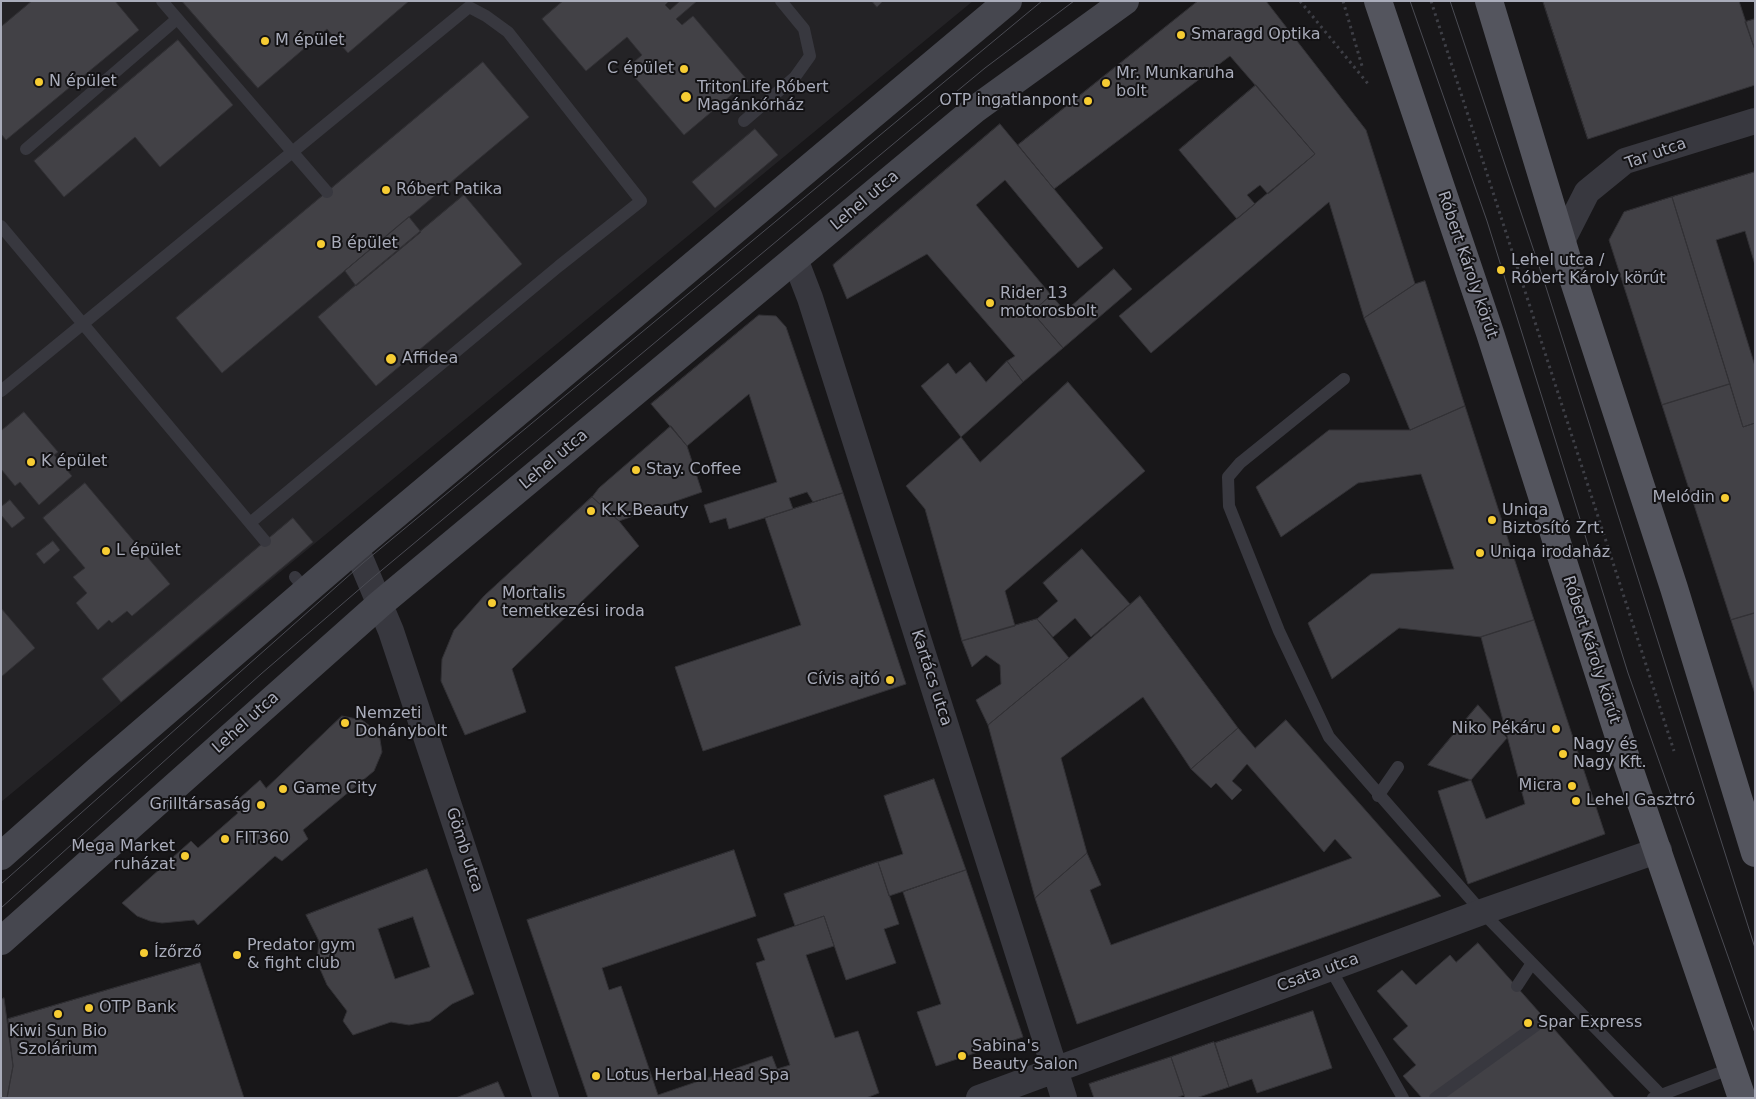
<!DOCTYPE html>
<meta charset="utf-8">
<style>
body{margin:0}
#map{position:relative;width:1756px;height:1099px;overflow:hidden;background:#181719;font-family:"DejaVu Sans",sans-serif}
canvas{display:block}
.frame{position:absolute;inset:0;border:2px solid #a9acba;pointer-events:none}
</style>
<div id="map">
<canvas width="1756" height="1099"></canvas>
<div class="frame"></div>
</div>
<script>
const ctx = document.querySelector('canvas').getContext('2d');
ctx.lineJoin = 'round';
function fill(path, color) {
  ctx.fillStyle = color;
  ctx.fill(path, 'evenodd');
}
function trace(path, color, width, dash) {
  ctx.strokeStyle = color;
  ctx.lineWidth = width;
  ctx.lineCap = dash ? 'butt' : 'round';
  ctx.setLineDash(dash || []);
  ctx.stroke(path);
}
function drawText(font, color, halo, rows, align = 'center') {
  ctx.font = font + ' "DejaVu Sans",sans-serif';
  ctx.lineWidth = 4;
  ctx.setLineDash([]);
  ctx.textBaseline = 'middle';
  ctx.strokeStyle = halo;
  ctx.fillStyle = color;
  for (const [text, x, y, turn = 0] of rows) {
    ctx.save();
    ctx.translate(x, y);
    ctx.rotate((+turn || 0) * Math.PI / 180);
    ctx.textAlign = isNaN(turn) ? turn : align;
    if (halo) ctx.strokeText(text, 0, 0);
    ctx.fillText(text, 0, 0);
    ctx.restore();
  }
}
const built = new Path2D(`
 M 1,1 L 973,1 L 1,802 Z`);
const building = new Path2D(`
 M 32,1 L 115,1 L 139,30 L 6,140 L 1,134 L 1,27 Z
 M 182,1 L 409,1 L 348,53 L 327,29 L 258,88 Z
 M 563,1 L 669,1 L 665,5 L 670,10 L 680,1 L 697,1 L 676,19 L 682,25 L 693,16 L 748,81 L 684,135 L 627,68 L 642,55 L 627,37 L 586,71 L 542,19 Z
 M 872,1 L 883,1 L 877,7 Z
 M 1198,1 L 1266,1 L 1366,130 L 1415,284 L 1364,318 L 1329,202 L 1151,353 L 1119,316 L 1315,154 L 1230,56 L 1054,189 L 1018,145 Z
 M 1543,1 L 1739,1 L 1755,50 L 1755,85 L 1588,139 Z
 M 1755,19 L 1755,50 L 1745,22 Z
 M 178,40 L 233,105 L 160,167 L 135,137 L 64,197 L 34,161 Z
 M 483,62 L 529,117 L 222,373 L 176,318 Z
 M 1256,85 L 1315,154 L 1268,194 L 1260,185 L 1247,195 L 1255,204 L 1237,219 L 1179,150 Z
 M 1000,124 L 1103,248 L 1078,268 L 1005,180 L 976,205 L 1051,295 L 1032,312 L 1063,348 L 1023,382 L 1007,361 L 1015,356 L 927,254 L 847,299 L 833,265 Z
 M 755,129 L 778,155 L 715,208 L 692,182 Z
 M 1755,172 L 1755,265 L 1745,231 L 1716,240 L 1755,366 L 1755,423 L 1743,427 L 1672,197 Z
 M 464,195 L 522,264 L 376,386 L 318,317 Z
 M 1672,197 L 1730,384 L 1662,405 L 1609,240 L 1624,212 Z
 M 409,217 L 421,232 L 356,286 L 345,271 Z
 M 1114,269 L 1132,289 L 1063,348 L 1032,312 L 1051,295 L 1065,311 Z
 M 1425,281 L 1465,406 L 1410,430 L 1364,318 L 1415,284 Z
 M 759,315 L 776,316 L 786,327 L 843,493 L 813,502 L 807,492 L 789,498 L 793,509 L 729,529 L 726,518 L 710,523 L 704,505 L 777,482 L 749,394 L 687,446 L 651,404 Z
 M 1007,361 L 1023,382 L 961,437 L 921,386 L 948,363 L 956,374 L 970,362 L 986,382 Z
 M 1068,382 L 1145,471 L 1005,591 L 1015,626 L 962,641 L 925,509 L 906,486 L 961,437 L 980,462 Z
 M 1730,384 L 1743,427 L 1755,423 L 1755,613 L 1731,620 L 1662,405 Z
 M 1465,406 L 1534,620 L 1481,637 L 1399,628 L 1332,679 L 1308,623 L 1371,574 L 1454,569 L 1421,474 L 1358,483 L 1281,537 L 1256,487 L 1329,430 L 1410,430 Z
 M 24,412 L 58,452 L 54,455 L 72,476 L 39,505 L 20,482 L 15,486 L 1,469 L 1,431 Z
 M 671,426 L 687,446 L 702,492 L 619,521 L 592,497 L 599,488 Z
 M 85,483 L 170,584 L 132,616 L 127,611 L 112,623 L 109,620 L 98,630 L 76,603 L 87,593 L 73,577 L 85,568 L 43,518 Z
 M 843,493 L 906,684 L 703,751 L 675,667 L 801,625 L 765,518 Z
 M 592,497 L 619,521 L 639,546 L 512,669 L 526,712 L 465,735 L 441,681 L 442,659 L 454,630 L 484,596 Z
 M 10,500 L 25,518 L 12,528 L 1,515 L 1,507 Z
 M 293,518 L 313,542 L 121,702 L 102,679 Z
 M 53,541 L 60,550 L 44,564 L 36,554 Z
 M 1082,549 L 1130,604 L 1091,637 L 1075,618 L 1053,637 L 1037,619 L 1058,601 L 1043,583 Z
 M 1140,596 L 1238,728 L 1191,769 L 1143,697 L 1061,758 L 1087,853 L 1035,898 L 988,725 L 1069,658 Z
 M 1,608 L 35,648 L 1,677 Z
 M 1755,613 L 1755,694 L 1731,620 Z
 M 1037,619 L 1069,658 L 988,725 L 976,700 L 1001,684 L 1000,665 L 986,655 L 972,667 L 962,641 Z
 M 1534,620 L 1605,834 L 1468,884 L 1438,791 L 1471,780 L 1486,819 L 1525,804 L 1481,637 Z
 M 1478,705 L 1507,738 L 1471,780 L 1428,765 Z
 M 342,716 L 362,720 L 379,733 L 382,752 L 374,771 L 303,830 L 308,839 L 282,861 L 275,856 L 198,925 L 194,920 L 162,923 L 150,921 L 137,916 L 122,903 L 191,841 L 198,848 L 238,813 L 231,806 L 260,780 L 266,788 Z
 M 1286,720 L 1441,896 L 1077,1024 L 1035,898 L 1087,853 L 1101,885 L 1090,890 L 1111,945 L 1352,858 L 1335,839 L 1324,852 L 1247,764 L 1232,781 L 1242,790 L 1232,800 L 1216,783 L 1211,788 L 1191,769 L 1238,728 L 1255,748 Z
 M 934,779 L 966,870 L 889,896 L 878,862 L 903,854 L 884,796 Z
 M 734,850 L 756,916 L 602,968 L 609,990 L 621,986 L 658,1095 L 772,1056 L 777,1069 L 790,1065 L 756,963 L 765,960 L 757,939 L 824,916 L 834,946 L 806,955 L 835,1038 L 858,1031 L 879,1093 L 866,1098 L 588,1098 L 527,920 Z
 M 878,862 L 899,924 L 884,929 L 896,963 L 846,980 L 824,916 L 795,926 L 784,894 Z
 M 427,869 L 474,994 L 452,1004 L 430,1021 L 409,1025 L 391,1022 L 353,1035 L 343,1021 L 347,1011 L 327,985 L 317,962 L 319,941 L 306,915 ZM 413,917 L 430,967 L 395,979 L 378,929 Z
 M 966,870 L 1023,1037 L 936,1066 L 917,1012 L 941,1004 L 903,892 Z
 M 1478,943 L 1615,1098 L 1422,1098 L 1403,1076 L 1416,1065 L 1393,1039 L 1408,1026 L 1377,991 L 1402,970 L 1416,985 L 1450,955 L 1456,962 Z
 M 200,963 L 244,1098 L 7,1098 L 13,1066 L 8,1019 Z
 M 4,998 L 13,1066 L 7,1098 L 1,1098 L 1,1000 Z
 M 1313,1011 L 1332,1068 L 1257,1093 L 1252,1079 L 1229,1087 L 1215,1043 Z
 M 1214,1042 L 1229,1087 L 1196,1098 L 1185,1098 L 1171,1057 Z
 M 1171,1057 L 1184,1095 L 1176,1098 L 1094,1098 L 1089,1084 Z
 M 498,1082 L 505,1098 L 456,1098 Z`);
const path = new Path2D(`
 M 1300,1 L 1369,85
 M 1343,1 L 1362,66
 M 1431,1 L 1674,751`);
const service = new Path2D(`
 M 162,1 L 327,192
 M 744,121 L 795,77 L 810,56 L 804,29 L 781,1
 M 26,149 L 177,19
 M 1,226 L 265,541
 M 1344,379 L 1240,463 L 1228,477 L 1229,506 L 1279,631 L 1329,737 L 1482,912 L 1660,1094
 M 1,391 L 469,7 L 486,16 L 508,32 L 641,201 L 559,266 L 250,523
 M 295,577 L 307,592
 M 1378,796 L 1398,767
 M 1330,968 L 1403,1098
 M 1517,986 L 1532,963
 M 1435,1098 L 1538,1024
 M 1653,1098 L 1732,1068`);
const minor = new Path2D(`
 M 1562,241 L 1587,192 L 1625,161 L 1755,121
 M 795,259 L 810,298 L 1064,1098
 M 356,548 L 391,631 L 546,1098
 M 979,1098 L 1482,912 L 1659,850`);
const secondary = new Path2D(`
 M 1,856 L 97,771 L 356,548 L 1008,1
 M 1,941 L 380,604 L 974,110 L 1125,1`);
const primary = new Path2D(`
 M 1378,1 L 1490,333 L 1629,768 L 1742,1098
 M 1489,1 L 1572,275 L 1674,588 L 1755,853`);
const tram = new Path2D(`
 M 1410,1 L 1487,221 L 1628,673 L 1755,1033
 M 1450,1 L 1545,284 L 1755,948
 M 1,884 L 363,563 L 1042,1
 M 1,908 L 261,674 L 370,580 L 904,135 L 985,68 L 1074,1`);
const markers = [
 [1181,35,5,"#f6cc33"],
 [265,41,5,"#f6cc33"],
 [684,69,5,"#f6cc33"],
 [39,82,5,"#f6cc33"],
 [1106,83,5,"#f6cc33"],
 [686,97,6,"#f6cc33"],
 [1088,101,5,"#f6cc33"],
 [386,190,5,"#f6cc33"],
 [321,244,5,"#f6cc33"],
 [1501,270,5,"#f6cc33"],
 [990,303,5,"#f6cc33"],
 [391,359,6,"#f6cc33"],
 [31,462,5,"#f6cc33"],
 [636,470,5,"#f6cc33"],
 [1725,498,5,"#f6cc33"],
 [591,511,5,"#f6cc33"],
 [1492,520,5,"#f6cc33"],
 [106,551,5,"#f6cc33"],
 [1480,553,5,"#f6cc33"],
 [492,603,5,"#f6cc33"],
 [890,680,5,"#f6cc33"],
 [345,723,5,"#f6cc33"],
 [1556,729,5,"#f6cc33"],
 [1563,754,5,"#f6cc33"],
 [1572,786,5,"#f6cc33"],
 [283,789,5,"#f6cc33"],
 [1576,801,5,"#f6cc33"],
 [261,805,5,"#f6cc33"],
 [225,839,5,"#f6cc33"],
 [185,856,5,"#f6cc33"],
 [144,953,5,"#f6cc33"],
 [237,955,5,"#f6cc33"],
 [89,1008,5,"#f6cc33"],
 [58,1014,5,"#f6cc33"],
 [1528,1023,5,"#f6cc33"],
 [962,1056,5,"#f6cc33"],
 [596,1076,5,"#f6cc33"]
];
const poiNames = [
 ["Smaragd Optika",1191,35],
 ["M épület",275,41],
 ["C épület",674,69,"right"],
 ["Mr. Munkaruha",1116,74],
 ["bolt",1116,92],
 ["N épület",49,82],
 ["TritonLife Róbert",697,88],
 ["Magánkórház",697,106],
 ["OTP ingatlanpont",1078,101,"right"],
 ["Róbert Patika",396,190],
 ["B épület",331,244],
 ["Lehel utca /",1511,261],
 ["Róbert Károly körút",1511,279],
 ["Rider 13",1000,294],
 ["motorosbolt",1000,312],
 ["Affidea",402,359],
 ["K épület",41,462],
 ["Stay. Coffee",646,470],
 ["Melódin",1715,498,"right"],
 ["K.K.Beauty",601,511],
 ["Uniqa",1502,511],
 ["Biztosító Zrt.",1502,529],
 ["L épület",116,551],
 ["Uniqa irodaház",1490,553],
 ["Mortalis",502,594],
 ["temetkezési iroda",502,612],
 ["Cívis ajtó",880,680,"right"],
 ["Nemzeti",355,714],
 ["Dohánybolt",355,732],
 ["Niko Pékáru",1546,729,"right"],
 ["Nagy és",1573,745],
 ["Nagy Kft.",1573,763],
 ["Micra",1562,786,"right"],
 ["Game City",293,789],
 ["Lehel Gasztró",1586,801],
 ["Grilltársaság",251,805,"right"],
 ["FIT360",235,839],
 ["Mega Market",175,847,"right"],
 ["ruházat",175,865,"right"],
 ["Predator gym",247,946],
 ["& fight club",247,964],
 ["Ízőrző",154,953],
 ["OTP Bank",99,1008],
 ["Spar Express",1538,1023],
 ["Kiwi Sun Bio",58,1032,"center"],
 ["Szolárium",58,1050,"center"],
 ["Sabina's",972,1047],
 ["Beauty Salon",972,1065],
 ["Lotus Herbal Head Spa",606,1076]
];
const streetNames = [
 ["Tar utca",1656,154,-20],
 ["Lehel utca",865,201,-40],
 ["Róbert Károly körút",1467,265,71],
 ["Lehel utca",554,460,-40],
 ["Róbert Károly körút",1591,650,72],
 ["Kartács utca",931,678,72],
 ["Lehel utca",246,723,-42],
 ["Gömb utca",464,850,72],
 ["Csata utca",1318,973,-20]
];
fill(built, '#242326');
fill(building, '#424146');
trace(building, '#323135', 1);
trace(path, '#3e3f46', 3, [2.5, 4]);
trace(service, '#38383f', 12);
trace(minor, '#38383f', 26);
trace(secondary, '#46474f', 28);
trace(primary, '#54555e', 28);
trace(tram, '#4b4c54', 1);
for (const [x, y, r, color] of markers) {
  const dot = new Path2D();
  dot.arc(x, y, r, 0, 2 * Math.PI);
  ctx.fillStyle = color;
  ctx.fill(dot);
  trace(dot, '#131214', 2);
}
drawText('16px', '#a9acba', '#131214', poiNames, 'left');
drawText('16px', '#a9acba', '#131214', streetNames);
</script>
